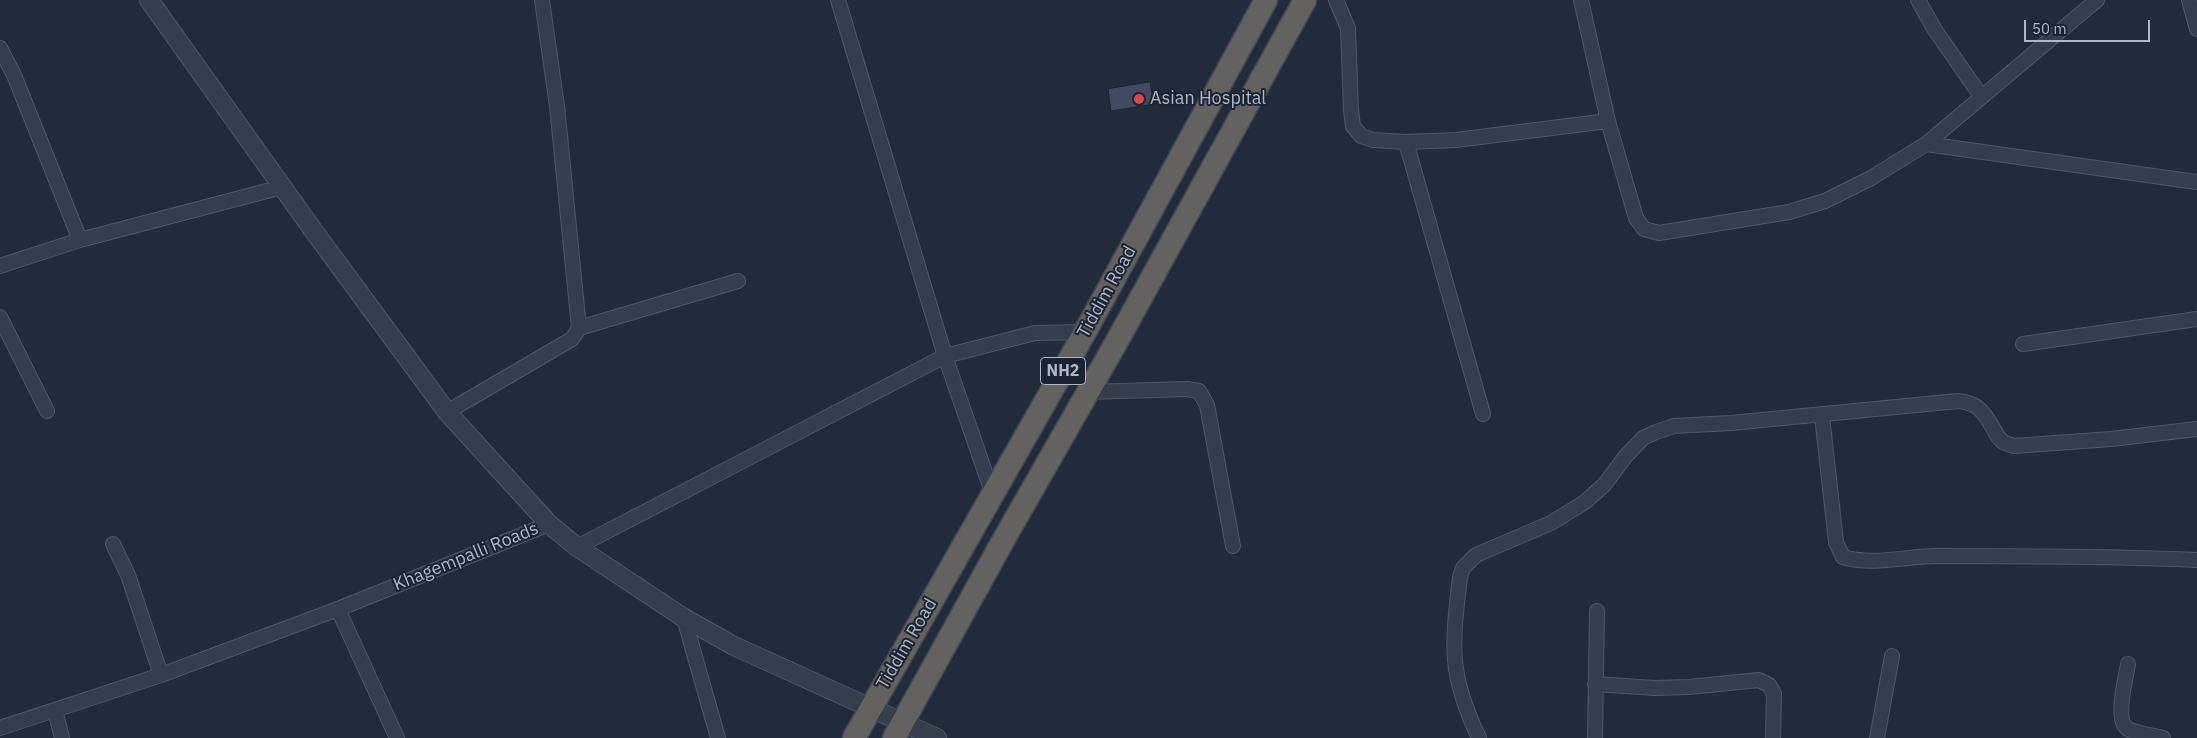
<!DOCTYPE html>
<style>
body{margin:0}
#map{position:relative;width:2197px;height:738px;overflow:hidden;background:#222b3c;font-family:"IBM Plex Sans",sans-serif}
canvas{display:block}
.scale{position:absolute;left:2024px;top:20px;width:126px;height:22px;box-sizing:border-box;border:2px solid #b1b8c8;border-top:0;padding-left:6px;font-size:15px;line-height:18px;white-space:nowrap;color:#b1b8c8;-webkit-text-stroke:4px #1b2231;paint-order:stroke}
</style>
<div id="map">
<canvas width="2197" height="738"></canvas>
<div class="scale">50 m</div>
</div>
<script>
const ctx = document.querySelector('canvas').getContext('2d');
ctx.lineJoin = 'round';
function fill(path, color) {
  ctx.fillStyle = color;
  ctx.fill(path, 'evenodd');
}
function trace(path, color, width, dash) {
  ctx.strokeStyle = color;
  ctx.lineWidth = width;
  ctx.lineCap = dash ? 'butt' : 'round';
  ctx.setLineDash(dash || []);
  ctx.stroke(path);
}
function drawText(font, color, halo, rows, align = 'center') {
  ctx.font = font + ' "IBM Plex Sans",sans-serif';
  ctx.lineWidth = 4;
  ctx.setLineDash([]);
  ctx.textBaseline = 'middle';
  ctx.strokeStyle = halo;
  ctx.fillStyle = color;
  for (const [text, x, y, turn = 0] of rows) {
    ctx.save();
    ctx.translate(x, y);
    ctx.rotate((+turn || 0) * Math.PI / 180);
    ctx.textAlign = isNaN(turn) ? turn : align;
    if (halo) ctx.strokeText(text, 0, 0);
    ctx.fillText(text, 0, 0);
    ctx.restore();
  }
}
const building = new Path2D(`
 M 1150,82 L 1154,104 L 1111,111 L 1108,89 Z`);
const minor = new Path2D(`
 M 838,0 L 945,356 L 993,495
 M 1336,0 L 1348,28 L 1351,110 L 1353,126 L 1361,136 L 1373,140 L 1406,142 L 1456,140 L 1608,121
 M 1581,0 L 1608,121 L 1636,218 L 1644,229 L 1659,233 L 1789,212 L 1825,201 L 1871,178 L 1926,144 L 2097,0
 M 1918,0 L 1935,30 L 1981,96
 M 2189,0 L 2197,29
 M 0,48 L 14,75 L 80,240
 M 1406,142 L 1483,414
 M 1926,144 L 2197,182
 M 0,266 L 80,240 L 282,187
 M 0,317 L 47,411
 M 579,328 L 738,281
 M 2023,344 L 2197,319
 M 1088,392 L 1187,389 L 1199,391 L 1207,405 L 1233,546
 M 447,412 L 572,339 L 579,328 L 557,106 L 542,0
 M 1822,416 L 1836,542 L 1843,557 C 1872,566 1907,556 1938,556 C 2024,556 2110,556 2197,560
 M 113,544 L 128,575 L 161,675
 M 577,547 L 945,356 L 1035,333 L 1085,332
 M 338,609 L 397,738
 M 684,618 L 718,738
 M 2128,664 C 2126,678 2114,721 2128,729 C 2138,734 2152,735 2163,738
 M 1595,684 L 1655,688 L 1689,687 L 1759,680 L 1769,685 L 1774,694 L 1773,738
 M 55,710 L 62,738
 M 0,728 L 161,675 L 338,609 L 549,524
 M 1479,738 C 1448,673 1452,646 1460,577 L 1463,568 L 1476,555 L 1551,523 L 1585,502 L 1605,484 L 1625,457 L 1643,438 L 1656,432 L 1674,426 L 1731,423 L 1958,401 C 1983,403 1987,419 1999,438 L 2003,442 L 2014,446 L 2111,439 L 2197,429
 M 1595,738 L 1597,611
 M 1877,738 L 1892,656`);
const tertiary = new Path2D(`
 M 149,0 L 313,230 L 447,412 L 549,524 L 577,547 L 684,618 L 734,646 L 937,738`);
const trunk = new Path2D(`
 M 854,738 L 1085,332 L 1266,0
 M 894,738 L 1004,539 L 1116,343 L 1305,0`);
const markers = [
 [1139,99,6,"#e0444e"]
];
const shields = [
 [1063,371,45]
];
const shieldNames = [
 ["NH2",1063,371]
];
const poiNames = [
 ["Asian Hospital",1150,99]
];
const streetNames = [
 ["Tiddim Road",1107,292,-61],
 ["Khagempalli Roads",466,557,-22],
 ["Tiddim Road",907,644,-60]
];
fill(building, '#414a5e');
trace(building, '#1d2433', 1);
trace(minor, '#515867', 16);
trace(tertiary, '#515867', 20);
trace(trunk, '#414857', 25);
trace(minor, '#363d4c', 14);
trace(tertiary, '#363d4c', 18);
trace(trunk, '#636260', 22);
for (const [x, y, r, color] of markers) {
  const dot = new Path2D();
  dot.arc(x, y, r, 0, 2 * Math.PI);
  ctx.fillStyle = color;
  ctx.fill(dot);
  trace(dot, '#1b2231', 2);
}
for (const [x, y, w] of shields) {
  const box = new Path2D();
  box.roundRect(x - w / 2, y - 13.5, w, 27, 4);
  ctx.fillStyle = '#1b2231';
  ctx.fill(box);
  trace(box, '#b1b8c8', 1);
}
drawText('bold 16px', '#b1b8c8', null, shieldNames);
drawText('18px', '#b1b8c8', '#1b2231', poiNames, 'left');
drawText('18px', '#b1b8c8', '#1b2231', streetNames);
</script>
